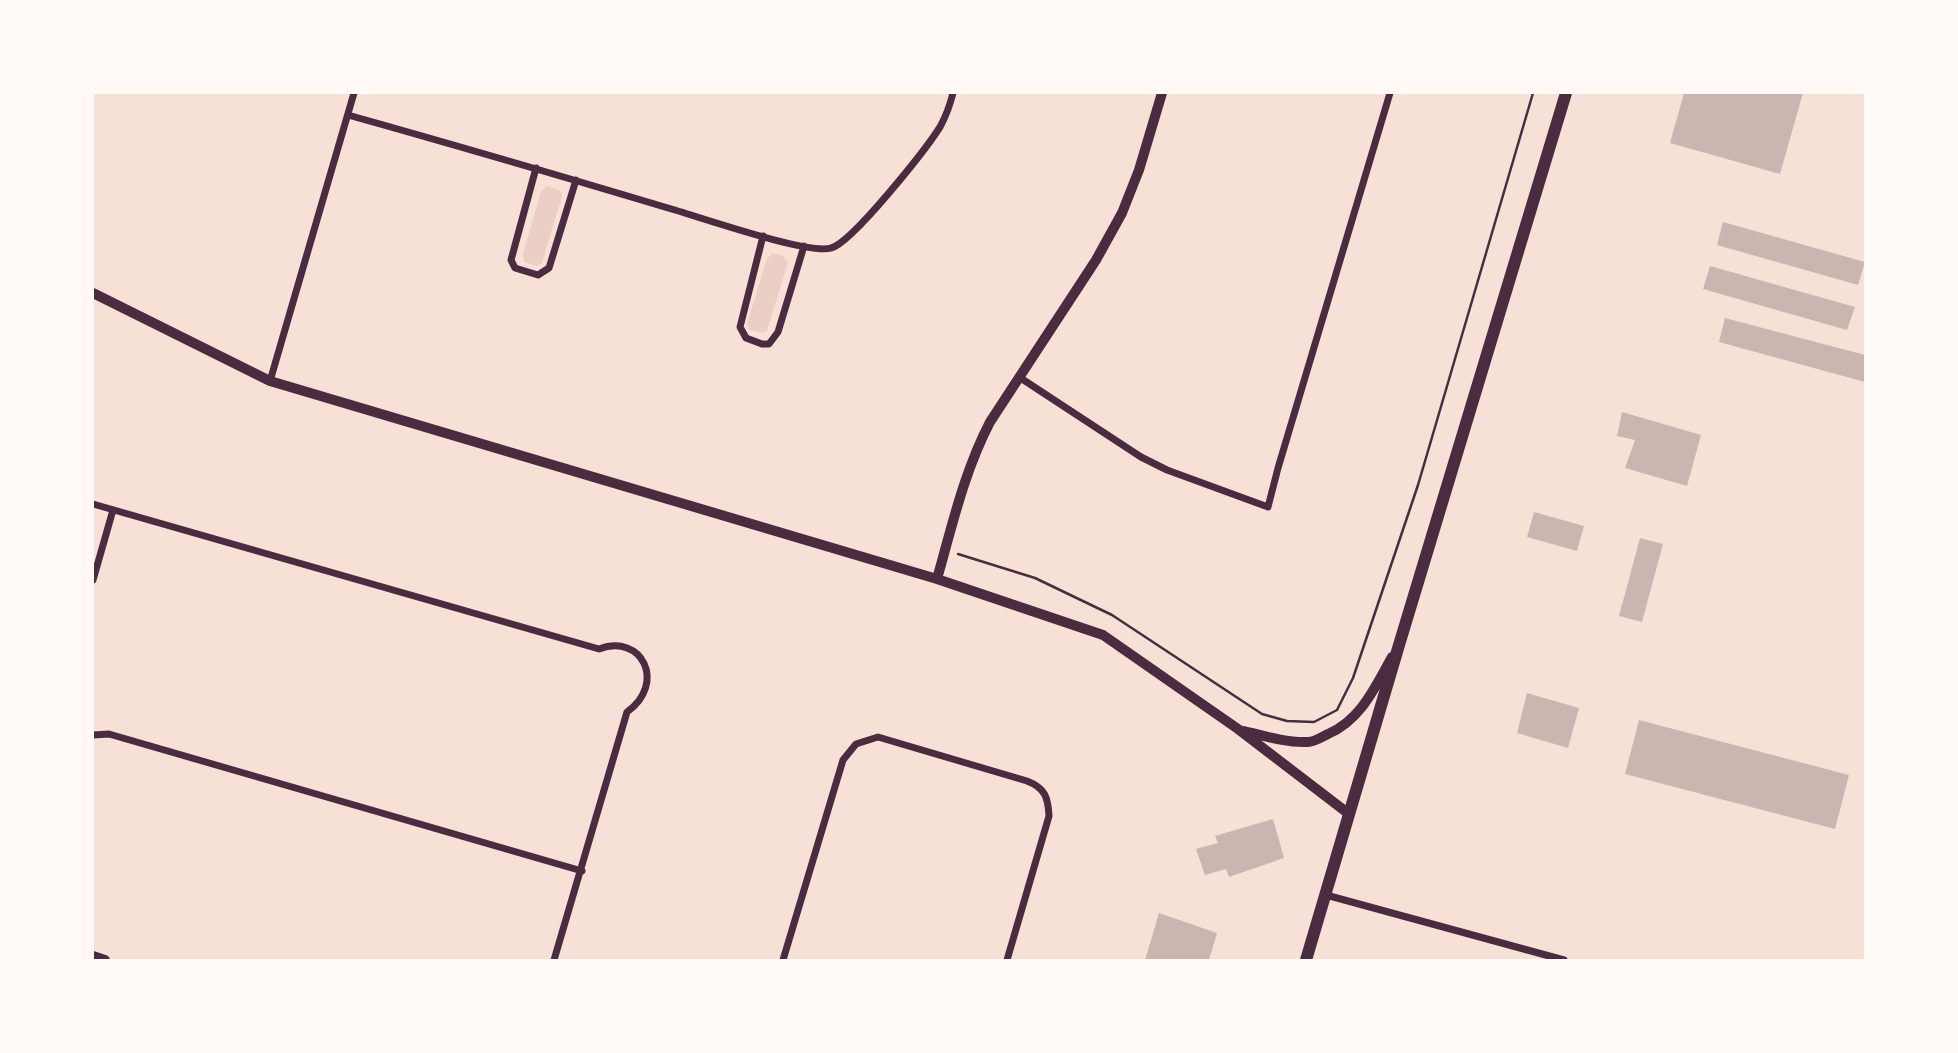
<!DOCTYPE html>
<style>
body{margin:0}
#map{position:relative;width:1958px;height:1053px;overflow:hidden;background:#f7e1d7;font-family:"IBM Plex Serif",serif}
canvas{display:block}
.frame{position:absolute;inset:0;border:94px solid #fffaf5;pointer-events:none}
</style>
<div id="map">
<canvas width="1958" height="1053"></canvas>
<div class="frame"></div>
</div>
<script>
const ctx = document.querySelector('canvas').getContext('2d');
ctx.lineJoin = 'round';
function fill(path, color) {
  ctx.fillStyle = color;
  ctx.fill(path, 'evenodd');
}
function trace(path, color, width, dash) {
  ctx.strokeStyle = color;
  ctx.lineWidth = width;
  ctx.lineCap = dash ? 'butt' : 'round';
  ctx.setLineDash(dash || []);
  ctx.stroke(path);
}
const green = new Path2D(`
 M 548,186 L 561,191 L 562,196 L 542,263 L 537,266 L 524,262 L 523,254 L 541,191 Z
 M 773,253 L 783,256 L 788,262 L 767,331 L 763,333 L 749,330 L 747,324 L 767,258 Z`);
const building = new Path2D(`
 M 1684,93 L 1803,93 L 1780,174 L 1670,143 Z
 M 1723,222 L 1865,262 L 1858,285 L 1717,245 Z
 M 1710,266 L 1855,307 L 1847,330 L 1703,289 Z
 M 1725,318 L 1865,355 L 1865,382 L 1719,342 Z
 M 1622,412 L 1701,435 L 1687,486 L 1625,468 L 1635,440 L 1617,436 Z
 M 1534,512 L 1584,526 L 1577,551 L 1527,537 Z
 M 1640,538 L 1663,544 L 1642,622 L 1619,616 Z
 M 1527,693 L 1579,708 L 1568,748 L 1517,733 Z
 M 1639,720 L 1849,775 L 1835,829 L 1625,774 Z
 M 1273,819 L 1284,858 L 1229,877 L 1226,869 L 1205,875 L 1196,849 L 1218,843 L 1215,836 Z
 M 1159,913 L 1217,933 L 1209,960 L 1145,960 Z`);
const path = new Path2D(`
 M 958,554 L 1035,578 L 1112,615 L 1262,714 L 1287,721 L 1314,722 L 1337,710 L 1353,678 L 1418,485 L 1533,93`);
const minor = new Path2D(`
 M 348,115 C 455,145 561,176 668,208 C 697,216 808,255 831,248 C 852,243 926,149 940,127 C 946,116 950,105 953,93
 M 536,168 L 511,260 L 515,268 L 538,275 L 549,268 L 576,180
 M 763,236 L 740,327 L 746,338 L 762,344 L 769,344 L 778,332 L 804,246
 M 1019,377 L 1141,457 L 1167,470 L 1268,507 L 1278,468 L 1390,93
 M 270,381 L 354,93
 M 93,504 L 599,649 C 642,633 667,683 627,712 L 554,960
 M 93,580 L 113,510
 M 93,735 L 109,734 L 582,871
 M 1326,895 L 1564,960
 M 783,960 L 843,760 L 856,744 L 878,737 L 1027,781 C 1045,788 1048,797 1049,816 L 1007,960`);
const tertiary = new Path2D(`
 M 93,293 L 270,381 L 937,579 L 1103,635 L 1238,729 L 1349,814
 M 937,579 C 952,526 964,472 990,422 L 1096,260 L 1122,213 L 1139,170 L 1162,93
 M 1244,731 C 1264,736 1287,743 1308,742 C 1314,742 1322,737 1328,734 C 1361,720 1375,687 1392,657
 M 93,956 L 105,960`);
const secondary = new Path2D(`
 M 1306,960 L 1399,645 L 1566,93`);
fill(green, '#ebcfc5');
fill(building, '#ccb4b1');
trace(path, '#4a2c40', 2.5);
trace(minor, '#4a2c40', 7);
trace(tertiary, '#4a2c40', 10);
trace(secondary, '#4a2c40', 12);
</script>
